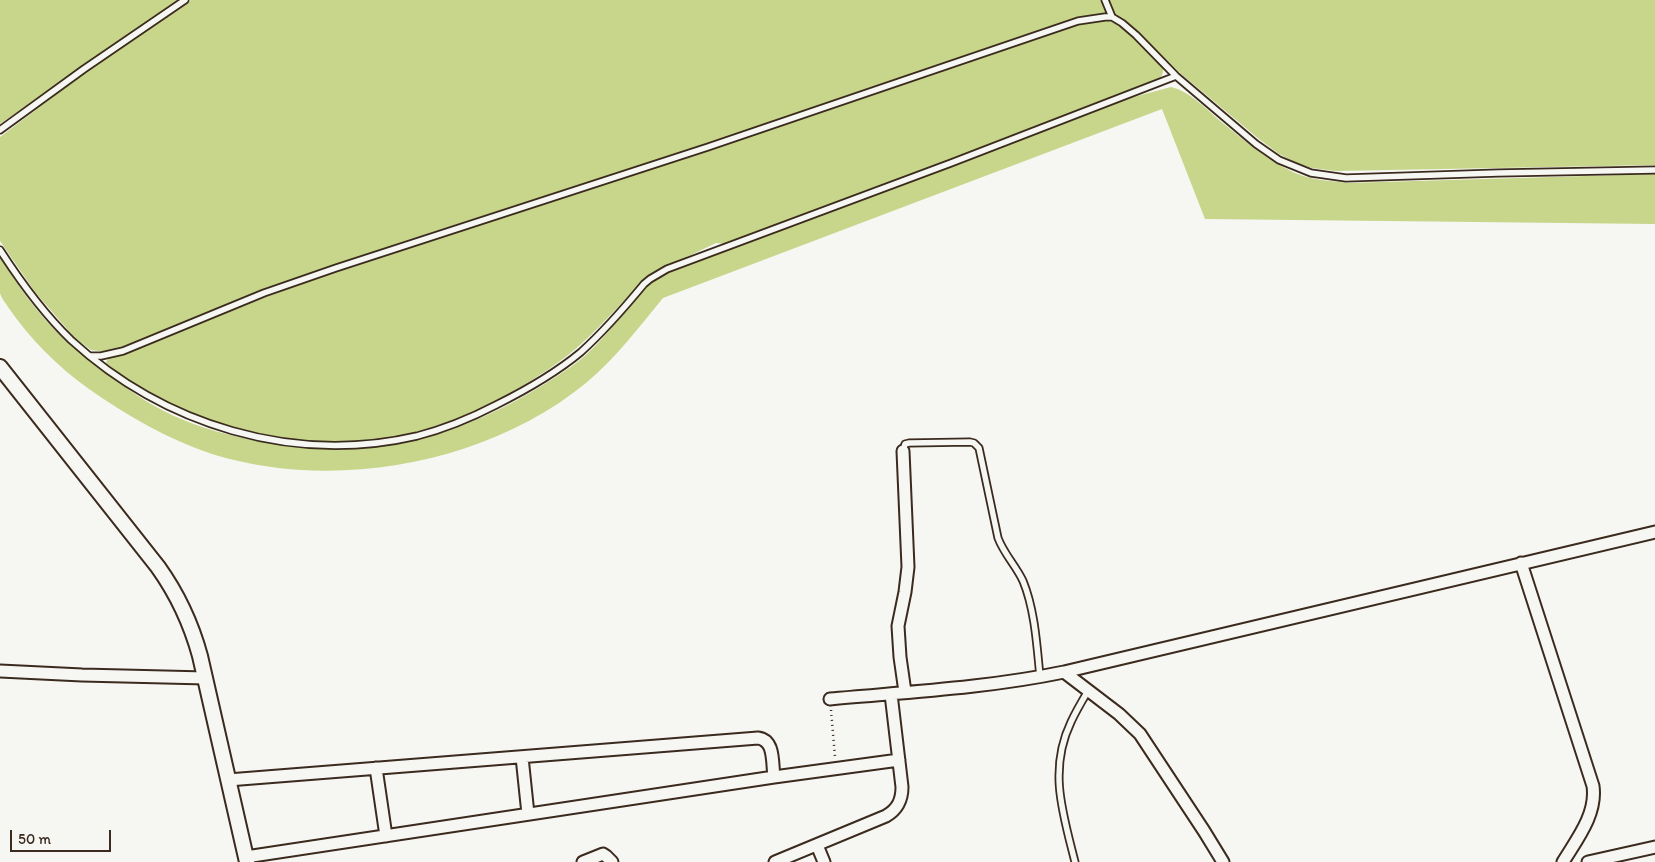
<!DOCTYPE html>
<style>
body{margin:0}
#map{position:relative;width:1655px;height:862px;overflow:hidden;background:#f6f6f2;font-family:Itim,sans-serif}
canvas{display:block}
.scale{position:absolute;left:10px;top:830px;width:101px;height:22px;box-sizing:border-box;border:2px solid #3b2a1e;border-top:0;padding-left:6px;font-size:15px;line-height:18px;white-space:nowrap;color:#3b2a1e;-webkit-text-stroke:4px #f6f6f2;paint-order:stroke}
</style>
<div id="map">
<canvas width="1655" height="862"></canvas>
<div class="scale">50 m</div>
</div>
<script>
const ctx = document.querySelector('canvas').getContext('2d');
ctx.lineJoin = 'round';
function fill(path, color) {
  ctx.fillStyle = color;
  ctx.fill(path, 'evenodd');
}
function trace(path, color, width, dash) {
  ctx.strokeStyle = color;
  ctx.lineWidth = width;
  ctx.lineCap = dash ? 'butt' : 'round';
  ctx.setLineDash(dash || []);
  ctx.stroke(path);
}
const green = new Path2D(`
 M 0,0 L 180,0 L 0,124 Z
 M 191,0 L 1102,0 L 1106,13 L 1077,17 L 706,144 L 402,242 L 225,305 L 121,348 L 106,352 L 91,350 L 74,337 L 35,292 L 0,241 L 0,137 L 82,75 Z
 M 1108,0 L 1655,0 L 1655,165 L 1336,171 L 1312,168 L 1296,163 L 1279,154 L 1259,139 L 1180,73 L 1134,28 L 1115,15 Z
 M 1098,20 C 1126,19 1146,49 1163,68 C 1164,75 1160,78 1155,82 L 727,244 L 716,243 L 655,272 L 643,281 C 615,309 588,342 556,364 C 509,397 455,425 398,436 C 305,455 179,425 106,363 L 108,358 L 300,284 L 803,119 L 1079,24 Z
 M 1171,87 C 1189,91 1205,108 1219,120 C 1243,139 1266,160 1295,173 C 1311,180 1331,181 1348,183 L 1655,174 L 1655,224 L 1205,219 L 1162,109 L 663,298 C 639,327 616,358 586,383 C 487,464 334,492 212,454 C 167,439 128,416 89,389 C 58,367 30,339 8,307 C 6,303 1,298 0,293 C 0,282 0,268 0,256 C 17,285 39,316 64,339 C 76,350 90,360 103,370 C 125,388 148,404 174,416 C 212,433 252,441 293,446 C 335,451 379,450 420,439 C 475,425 526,398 572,366 C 602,345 621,313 646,288 L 652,282 L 668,272 L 1130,98 Z`);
const path = new Path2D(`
 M 831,710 L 835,757`);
const service = new Path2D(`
 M 1105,0 L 1112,17
 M 0,130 L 84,69 L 185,0
 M 0,250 C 20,281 44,314 71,340 C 164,425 293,465 417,436 C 444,429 471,418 496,405 C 524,391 557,372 581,352 C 603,332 625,307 644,284 L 650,279 L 667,269 L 951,163 L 1176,76
 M 91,356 L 101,356 L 123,351 L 264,293 L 336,268 L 708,147 L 1078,21 L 1105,17 L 1112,17 L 1122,23 L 1136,35 L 1176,76 L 1256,144 L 1279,160 L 1311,173 L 1346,178 L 1498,173 L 1655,170
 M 903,451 L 905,444 L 909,443 L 970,442 L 974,443 L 979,448 L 998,538 C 1004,554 1016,566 1023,581 C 1035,610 1037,647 1040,677
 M 1075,862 C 1063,814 1048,770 1071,722 C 1076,711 1082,701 1088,691`);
const minor = new Path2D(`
 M 903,451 L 908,567 L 905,592 L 898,626 L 900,657 L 905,692
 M 1521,563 L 1593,786 C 1597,814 1577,839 1563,862
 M 0,671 L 82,675 L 206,678
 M 1064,672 L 1119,714 L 1140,734 L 1204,831 L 1223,862
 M 830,699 C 907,692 987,688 1064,672 L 1655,532
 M 522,757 L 528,814
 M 376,768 L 386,836
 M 228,780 L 758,738 C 775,740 772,763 774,777
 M 817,845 L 824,862
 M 246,857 L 774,777 L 899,760
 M 583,862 L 603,854 L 606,856 L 612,862
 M 775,862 L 886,816 C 898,809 902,800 902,787 L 891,694
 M 1588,862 L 1655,847`);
const tertiary = new Path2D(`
 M 0,367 L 158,567 C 178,595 191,623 200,656 L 247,862`);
fill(green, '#c7d68a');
trace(service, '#3b2a1e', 9);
trace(minor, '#3b2a1e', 15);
trace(tertiary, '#3b2a1e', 18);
trace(path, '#3b2a1e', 2.5, [1, 4]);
trace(service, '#f6f6f2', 5.5);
trace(minor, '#f6f6f2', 11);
trace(tertiary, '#f6f6f2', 14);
</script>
